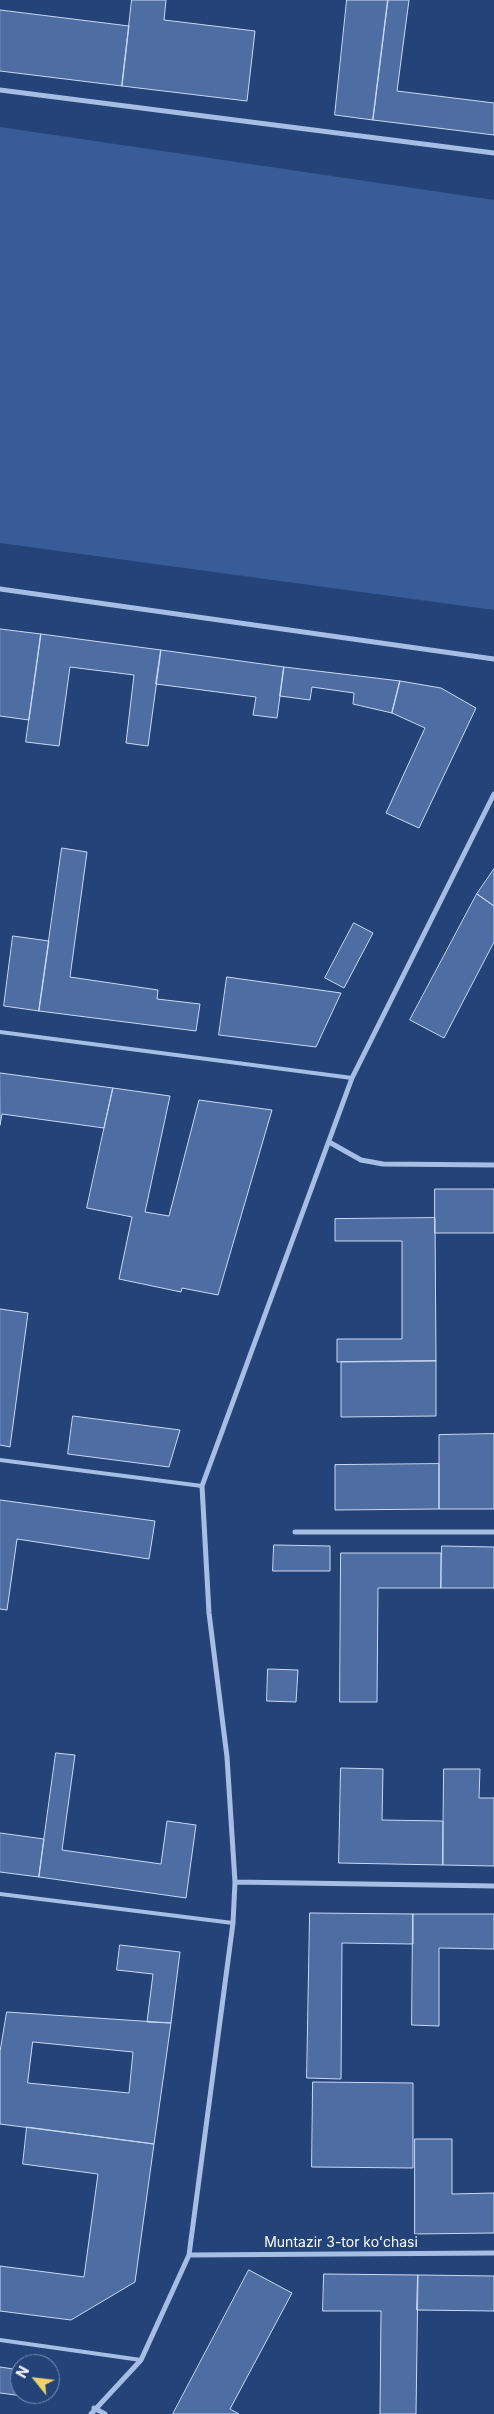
<!DOCTYPE html>
<meta charset="utf-8">
<style>
body{margin:0}
#map{position:relative;width:494px;height:2414px;overflow:hidden;background:#244379;font-family:Inter,sans-serif}
canvas{display:block}
.north{position:absolute;left:10px;top:2354px;width:50px;height:50px;box-sizing:border-box;background:#244379;border:1px solid #7c8eaf;border-radius:50%;rotate:299deg;font-size:14px;font-weight:700;line-height:20px;text-align:center;color:#fff}
.north::after{content:'';display:block;margin:auto;width:18px;height:22px;background:#edd26b;clip-path:polygon(50% 0,100% 100%,50% 72%,0 100%)}
</style>
<div id="map">
<canvas width="494" height="2414"></canvas>
<div class="north">N</div>
</div>
<script>
const ctx = document.querySelector('canvas').getContext('2d');
ctx.lineJoin = 'round';
function fill(path, color) {
  ctx.fillStyle = color;
  ctx.fill(path, 'evenodd');
}
function trace(path, color, width, dash) {
  ctx.strokeStyle = color;
  ctx.lineWidth = width;
  ctx.lineCap = dash ? 'butt' : 'round';
  ctx.setLineDash(dash || []);
  ctx.stroke(path);
}
function drawText(font, color, halo, rows, align = 'center') {
  ctx.font = font + ' Inter,sans-serif';
  ctx.lineWidth = 4;
  ctx.setLineDash([]);
  ctx.textBaseline = 'middle';
  ctx.strokeStyle = halo;
  ctx.fillStyle = color;
  for (const [text, x, y, turn = 0] of rows) {
    ctx.save();
    ctx.translate(x, y);
    ctx.rotate((+turn || 0) * Math.PI / 180);
    ctx.textAlign = isNaN(turn) ? turn : align;
    if (halo) ctx.strokeText(text, 0, 0);
    ctx.fillText(text, 0, 0);
    ctx.restore();
  }
}
const green = new Path2D(`
 M 0,127 L 494,200 L 494,610 L 0,543 Z`);
const building = new Path2D(`
 M 132,0 L 166,0 L 164,20 L 255,31 L 247,101 L 122,86 Z
 M 347,0 L 388,0 L 373,120 L 335,115 Z
 M 388,0 L 409,0 L 397,91 L 494,103 L 494,135 L 373,120 Z
 M 0,10 L 129,26 L 122,86 L 0,71 Z
 M 0,629 L 41,634 L 29,720 L 0,716 Z
 M 41,634 L 161,650 L 148,746 L 126,743 L 134,675 L 70,667 L 59,746 L 26,742 Z
 M 161,650 L 284,667 L 277,718 L 253,715 L 256,697 L 156,684 Z
 M 284,667 L 400,681 L 392,713 L 353,704 L 354,693 L 312,687 L 310,700 L 280,696 Z
 M 400,681 L 441,688 L 476,708 L 419,828 L 386,813 L 425,728 L 392,713 Z
 M 62,848 L 87,852 L 70,977 L 158,990 L 157,999 L 200,1004 L 196,1031 L 39,1011 Z
 M 494,869 L 494,906 L 477,894 Z
 M 477,894 L 494,906 L 494,942 L 444,1038 L 410,1020 Z
 M 354,923 L 373,933 L 344,988 L 325,978 Z
 M 13,936 L 49,941 L 39,1011 L 4,1006 Z
 M 227,977 L 341,993 L 316,1047 L 219,1035 Z
 M 0,1073 L 113,1088 L 104,1128 L 2,1114 L 0,1125 Z
 M 113,1088 L 170,1096 L 145,1212 L 169,1216 L 199,1100 L 272,1110 L 218,1295 L 182,1288 L 181,1292 L 119,1279 L 132,1217 L 87,1208 Z
 M 435,1189 L 494,1189 L 494,1233 L 435,1233 Z
 M 435,1218 L 436,1361 L 337,1362 L 337,1339 L 402,1339 L 402,1241 L 335,1241 L 335,1219 Z
 M 0,1309 L 28,1313 L 10,1447 L 0,1445 Z
 M 436,1361 L 436,1416 L 341,1417 L 341,1362 Z
 M 73,1416 L 180,1430 L 169,1467 L 68,1454 Z
 M 494,1434 L 494,1509 L 439,1509 L 439,1435 Z
 M 439,1464 L 439,1509 L 335,1510 L 335,1465 Z
 M 0,1500 L 155,1521 L 149,1559 L 17,1539 L 7,1610 L 0,1609 Z
 M 274,1545 L 330,1546 L 330,1571 L 273,1571 Z
 M 442,1546 L 494,1547 L 494,1588 L 441,1588 Z
 M 341,1553 L 441,1553 L 441,1588 L 378,1588 L 377,1702 L 340,1702 Z
 M 268,1669 L 298,1670 L 296,1702 L 267,1701 Z
 M 56,1753 L 75,1755 L 62,1850 L 161,1864 L 167,1821 L 196,1825 L 186,1898 L 39,1877 Z
 M 341,1768 L 383,1769 L 382,1820 L 443,1821 L 443,1865 L 339,1863 Z
 M 444,1769 L 480,1769 L 479,1798 L 494,1798 L 494,1866 L 443,1865 Z
 M 0,1833 L 44,1839 L 39,1877 L 0,1872 Z
 M 310,1913 L 413,1914 L 413,1944 L 342,1943 L 341,2079 L 307,2078 Z
 M 413,1914 L 494,1914 L 494,1949 L 439,1948 L 439,2026 L 412,2025 Z
 M 120,1945 L 180,1952 L 171,2023 L 147,2022 L 153,1974 L 117,1970 Z
 M 7,2012 L 171,2023 L 154,2144 L 0,2124 L 0,2052 ZM 33,2042 L 133,2052 L 129,2093 L 28,2083 Z
 M 313,2082 L 413,2083 L 413,2168 L 312,2167 Z
 M 27,2127 L 154,2144 L 135,2282 L 71,2320 L 0,2311 L 0,2266 L 84,2277 L 98,2174 L 23,2164 Z
 M 415,2139 L 452,2139 L 452,2194 L 494,2193 L 494,2233 L 415,2234 Z
 M 249,2270 L 292,2293 L 230,2409 L 239,2414 L 173,2414 Z
 M 324,2274 L 418,2275 L 416,2414 L 380,2414 L 381,2311 L 323,2311 Z
 M 418,2275 L 494,2276 L 494,2311 L 417,2310 Z
 M 0,2367 L 20,2370 L 20,2394 L 33,2394 L 31,2397 L 0,2393 Z`);
const service = new Path2D(`
 M 0,1032 L 352,1078
 M 0,1460 L 202,1486
 M 0,1894 L 233,1923
 M 0,2340 L 141,2360`);
const minor = new Path2D(`
 M 0,90 L 494,153
 M 0,589 L 494,659
 M 329,1142 L 361,1160 L 383,1164 L 494,1165
 M 295,1532 L 494,1532
 M 235,1882 L 494,1886
 M 189,2255 L 494,2253
 M 94,2408 L 105,2414
 M 91,2414 L 141,2360 L 189,2255 L 233,1923 L 235,1882 L 227,1757 L 209,1613 L 202,1486 L 352,1078 L 494,794`);
const streetNames = [
 ["Muntazir 3-tor koʻchasi",341,2243]
];
fill(green, '#385c97');
fill(building, '#4d6da3');
trace(building, '#cad9f3', 1);
trace(service, '#a7bee4', 4);
trace(minor, '#a7bee4', 5);
drawText('14px', '#fff', '#244379', streetNames);
</script>
